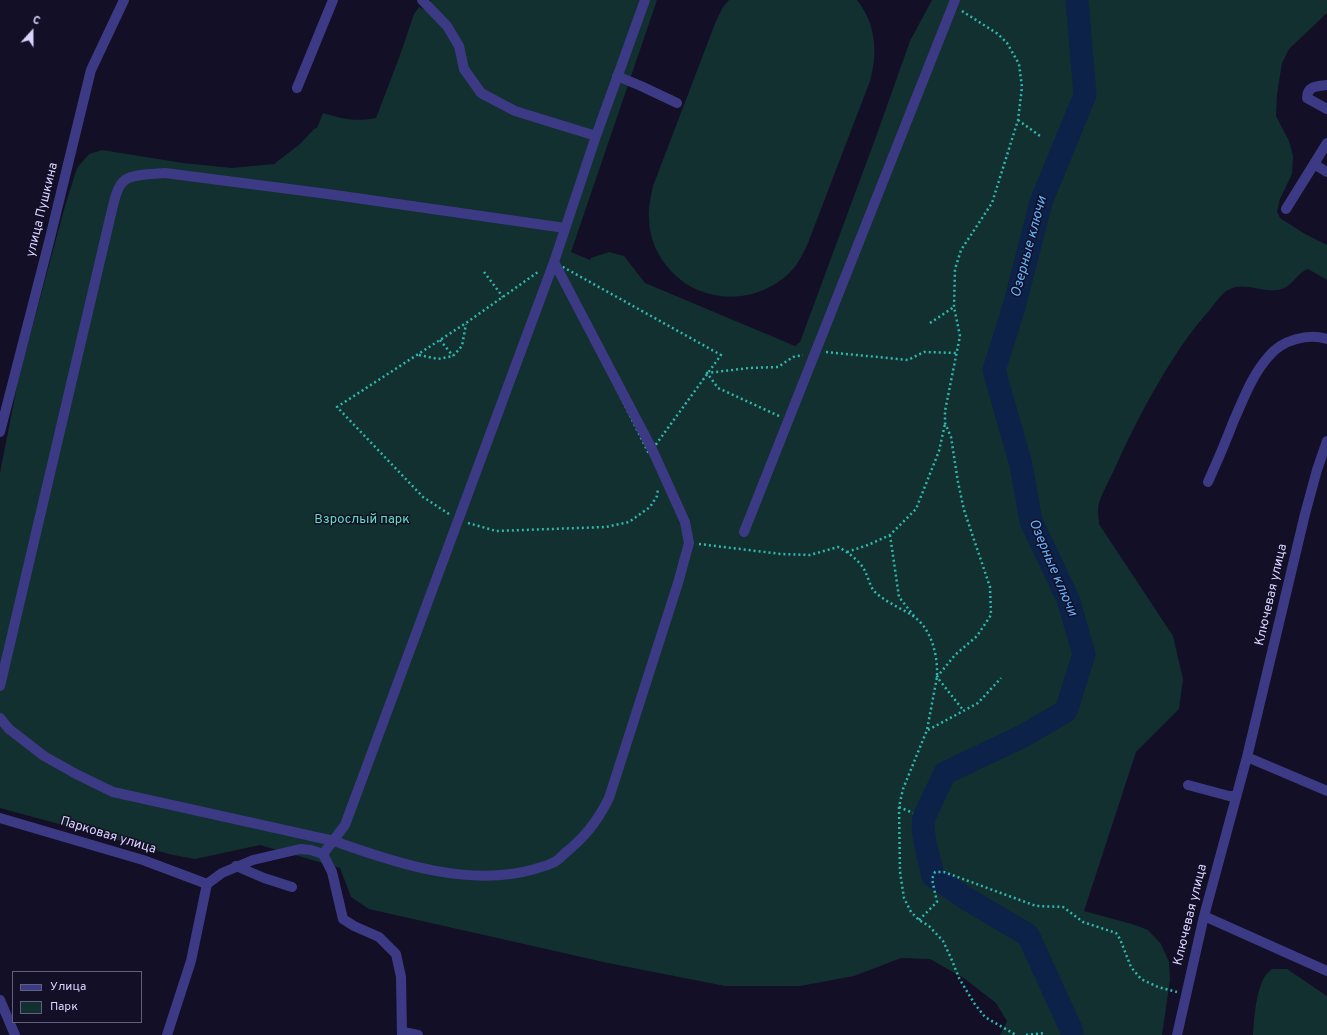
<!DOCTYPE html>
<meta charset="utf-8">
<style>
body{margin:0}
#map{position:relative;width:1327px;height:1035px;overflow:hidden;background:#130f26;font-family:Overpass,sans-serif}
canvas{display:block}
.legend{position:absolute;left:12px;top:971px;width:130px;height:52px;box-sizing:border-box;background:#130f26;border:1px solid #625e7d;margin:0;padding:5px 7px;list-style:none;font-size:12px;color:#d9d4ff}
.legend li{display:flex;align-items:center;gap:8px;height:20px}
.legend b{width:20px;border:1px solid #625e7d}
.north{position:absolute;left:12px;top:12px;width:40px;height:40px;-webkit-text-stroke:3px #130f26;paint-order:stroke;rotate:21deg;font-size:11px;font-weight:700;line-height:16px;text-align:center;color:#d9d4ff}
.north::after{content:'';display:block;margin:auto;width:14px;height:18px;background:#d9d4ff;clip-path:polygon(50% 0,100% 100%,50% 72%,0 100%)}
</style>
<div id="map">
<canvas width="1327" height="1035"></canvas>
<ul class="legend">
<li><b style="height:5px;background:#3d3a85"></b>Улица</li>
<li><b style="height:11px;background:#12302f"></b>Парк</li>
</ul>
<div class="north">С</div>
</div>
<script>
const ctx = document.querySelector('canvas').getContext('2d');
ctx.lineJoin = 'round';
function fill(path, color) {
  ctx.fillStyle = color;
  ctx.fill(path, 'evenodd');
}
function trace(path, color, width, dash) {
  ctx.strokeStyle = color;
  ctx.lineWidth = width;
  ctx.lineCap = dash ? 'butt' : 'round';
  ctx.setLineDash(dash || []);
  ctx.stroke(path);
}
function drawText(font, color, halo, rows, align = 'center') {
  ctx.font = font + ' Overpass,sans-serif';
  ctx.lineWidth = 3;
  ctx.setLineDash([]);
  ctx.textBaseline = 'middle';
  ctx.strokeStyle = halo;
  ctx.fillStyle = color;
  for (const [text, x, y, turn = 0] of rows) {
    ctx.save();
    ctx.translate(x, y);
    ctx.rotate((+turn || 0) * Math.PI / 180);
    ctx.textAlign = isNaN(turn) ? turn : align;
    if (halo) ctx.strokeText(text, 0, 0);
    ctx.fillText(text, 0, 0);
    ctx.restore();
  }
}
const green = new Path2D(`
 M 431,0 L 657,0 L 571,252 L 590,260 L 591,258 L 609,252 L 624,256 L 645,283 L 795,346 L 800,342 L 877,134 L 910,41 L 932,0 L 1327,0 L 1327,13 L 1289,49 L 1282,63 L 1277,94 L 1276,116 L 1289,141 L 1293,156 L 1292,174 L 1280,199 L 1277,211 L 1280,218 L 1305,234 L 1327,245 L 1327,280 L 1308,269 C 1297,273 1293,285 1282,289 C 1263,295 1245,279 1226,291 C 1221,295 1216,302 1212,307 C 1173,351 1144,406 1119,459 C 1113,474 1104,488 1099,503 C 1097,509 1099,518 1099,524 L 1173,636 L 1183,679 L 1179,709 L 1136,752 L 1084,911 L 1132,924 L 1148,930 L 1161,944 L 1169,962 L 1170,980 L 1162,1035 L 1000,1035 L 1007,1021 L 996,1003 L 965,979 L 930,959 L 901,958 L 854,976 L 800,986 L 725,986 L 608,963 L 369,909 L 351,897 L 340,868 L 260,845 L 195,859 L 173,855 L 0,808 L 0,473 L 19,376 L 65,206 L 77,168 L 89,154 L 102,150 L 183,163 L 232,168 L 274,164 L 300,144 L 314,129 L 317,128 L 323,113 C 343,119 355,122 376,118 L 399,58 L 414,14 L 419,7 L 427,11 Z
 M 729,0 L 857,0 C 876,24 878,53 870,81 L 808,243 C 804,252 799,262 793,269 C 761,305 703,306 671,271 C 658,257 649,238 649,219 C 648,207 651,197 653,186 L 716,21 L 723,7 Z
 M 1272,969 L 1287,969 L 1327,996 L 1327,1035 L 1253,1035 C 1254,1019 1256,990 1265,976 C 1267,973 1270,971 1272,969 Z`);
const river = new Path2D(`
 M 1072,1035 L 1071,1029 L 1028,935 L 967,899 L 933,876 L 925,842 L 923,829 L 924,817 L 945,773 L 1023,736 L 1066,711 L 1084,654 L 1068,599 L 1031,521 L 1021,465 L 994,370 L 1014,307 L 1041,202 L 1085,95 L 1077,0`);
const path = new Path2D(`
 M 962,11 L 998,34 L 1007,43 L 1019,64 L 1022,87 L 1018,120 L 992,203 L 961,250 L 955,269 L 954,307 L 960,336 L 945,411 L 945,423 L 951,437 L 958,482 L 964,510 L 990,587 L 991,615 L 977,636 L 955,655 L 937,677 L 963,710
 M 1018,120 L 1040,136
 M 554,262 L 721,355 L 649,454 Z
 M 484,272 L 503,297
 M 930,323 L 954,307
 M 440,340 L 453,356
 M 826,352 L 908,360 L 924,352 L 957,353
 M 419,355 L 438,359 L 453,356 L 462,346 L 466,324
 M 779,416 L 718,388 L 707,373 L 749,368 L 778,367 L 793,357 L 803,355
 M 449,514 L 423,497 L 337,407 L 466,323 L 538,272
 M 468,523 L 496,531 L 606,527 L 629,522 L 650,507 L 657,496 L 658,489
 M 890,535 L 899,597 L 914,616
 M 699,544 L 781,554 L 810,555 L 838,547 C 848,552 860,561 865,571 C 868,577 870,586 874,591 C 885,602 901,608 913,616 C 932,629 938,656 937,677 L 927,730 L 903,789 L 899,807 L 900,872 L 904,898 L 911,912 L 919,920 L 929,926 L 943,941 L 951,958 L 959,978 L 974,1003 L 985,1017 L 1016,1035
 M 847,552 L 868,545 L 890,535 L 916,509 L 939,451 L 945,424
 M 928,730 L 978,703 L 1001,678
 M 899,807 L 913,813
 M 919,920 L 937,902 L 932,879 L 935,872 L 944,872 L 1036,906 L 1063,907 L 1083,922 L 1116,933 L 1120,939 L 1131,967 L 1141,979 L 1158,987 L 1177,992
 M 1026,1035 L 1045,1033`);
const minor = new Path2D(`
 M 422,0 L 447,26 L 459,46 L 464,69 L 481,93 L 515,111 L 596,136
 M 617,76 L 641,86 L 677,103
 M 1327,85 C 1317,86 1307,86 1307,98 L 1327,109
 M 297,88 L 333,0
 M 1327,143 L 1314,164 L 1327,172
 M 1286,209 L 1314,164
 M 0,432 L 49,242 L 89,78 L 91,70 L 124,0
 M 1208,482 C 1217,462 1226,441 1234,420 C 1244,398 1252,375 1269,356 C 1282,340 1308,333 1327,339
 M 744,532 L 955,0
 M 0,686 L 111,214 C 114,203 116,187 125,180 C 133,174 155,174 165,173 L 328,194 L 565,228
 M 0,718 L 9,729 L 44,756 L 76,774 L 113,792 L 334,841 C 395,863 470,888 535,869 C 540,867 547,866 552,863 C 557,862 561,857 564,854 C 585,837 597,822 609,798 L 678,583 L 689,543 L 685,522 L 652,449 L 554,262
 M 1247,757 L 1327,791
 M 1188,785 L 1229,796 L 1236,796
 M 0,818 L 143,860 L 207,884
 M 323,854 L 332,872 L 343,919 L 354,926 L 379,937 L 396,954 L 401,977 L 402,1035
 M 236,866 L 264,878 L 292,887
 M 1204,916 L 1327,971
 M 0,1000 L 15,1035
 M 403,1032 L 418,1035
 M 167,1035 L 191,961 L 207,884 L 222,873 L 253,860 L 300,849 L 311,850 L 323,854 L 345,825 L 554,262 L 596,136 L 645,0
 M 1177,1035 L 1204,916 L 1247,757 L 1305,514 L 1317,470 L 1327,441`);
const streetNames = [
 ["улица Пушкина",43,210,-76],
 ["Ключевая улица",1272,595,-77],
 ["Парковая улица",108,836,17],
 ["Ключевая улица",1191,915,-76]
];
const parkNames = [
 ["Взрослый парк",362,520]
];
const waterNames = [
 ["Озерные ключи",1030,247,-75],
 ["Озерные ключи",1052,568,67]
];
fill(green, '#12302f');
trace(river, '#0c2248', 23);
trace(path, '#2fb8b0', 2.5, [2, 3]);
trace(minor, '#3d3a85', 10);
drawText('13px', '#d9d4ff', '#130f26', streetNames);
drawText('13px', '#5fe0c0', '#130f26', parkNames);
drawText('italic 14px', '#62b6ff', '#130f26', waterNames);
</script>
